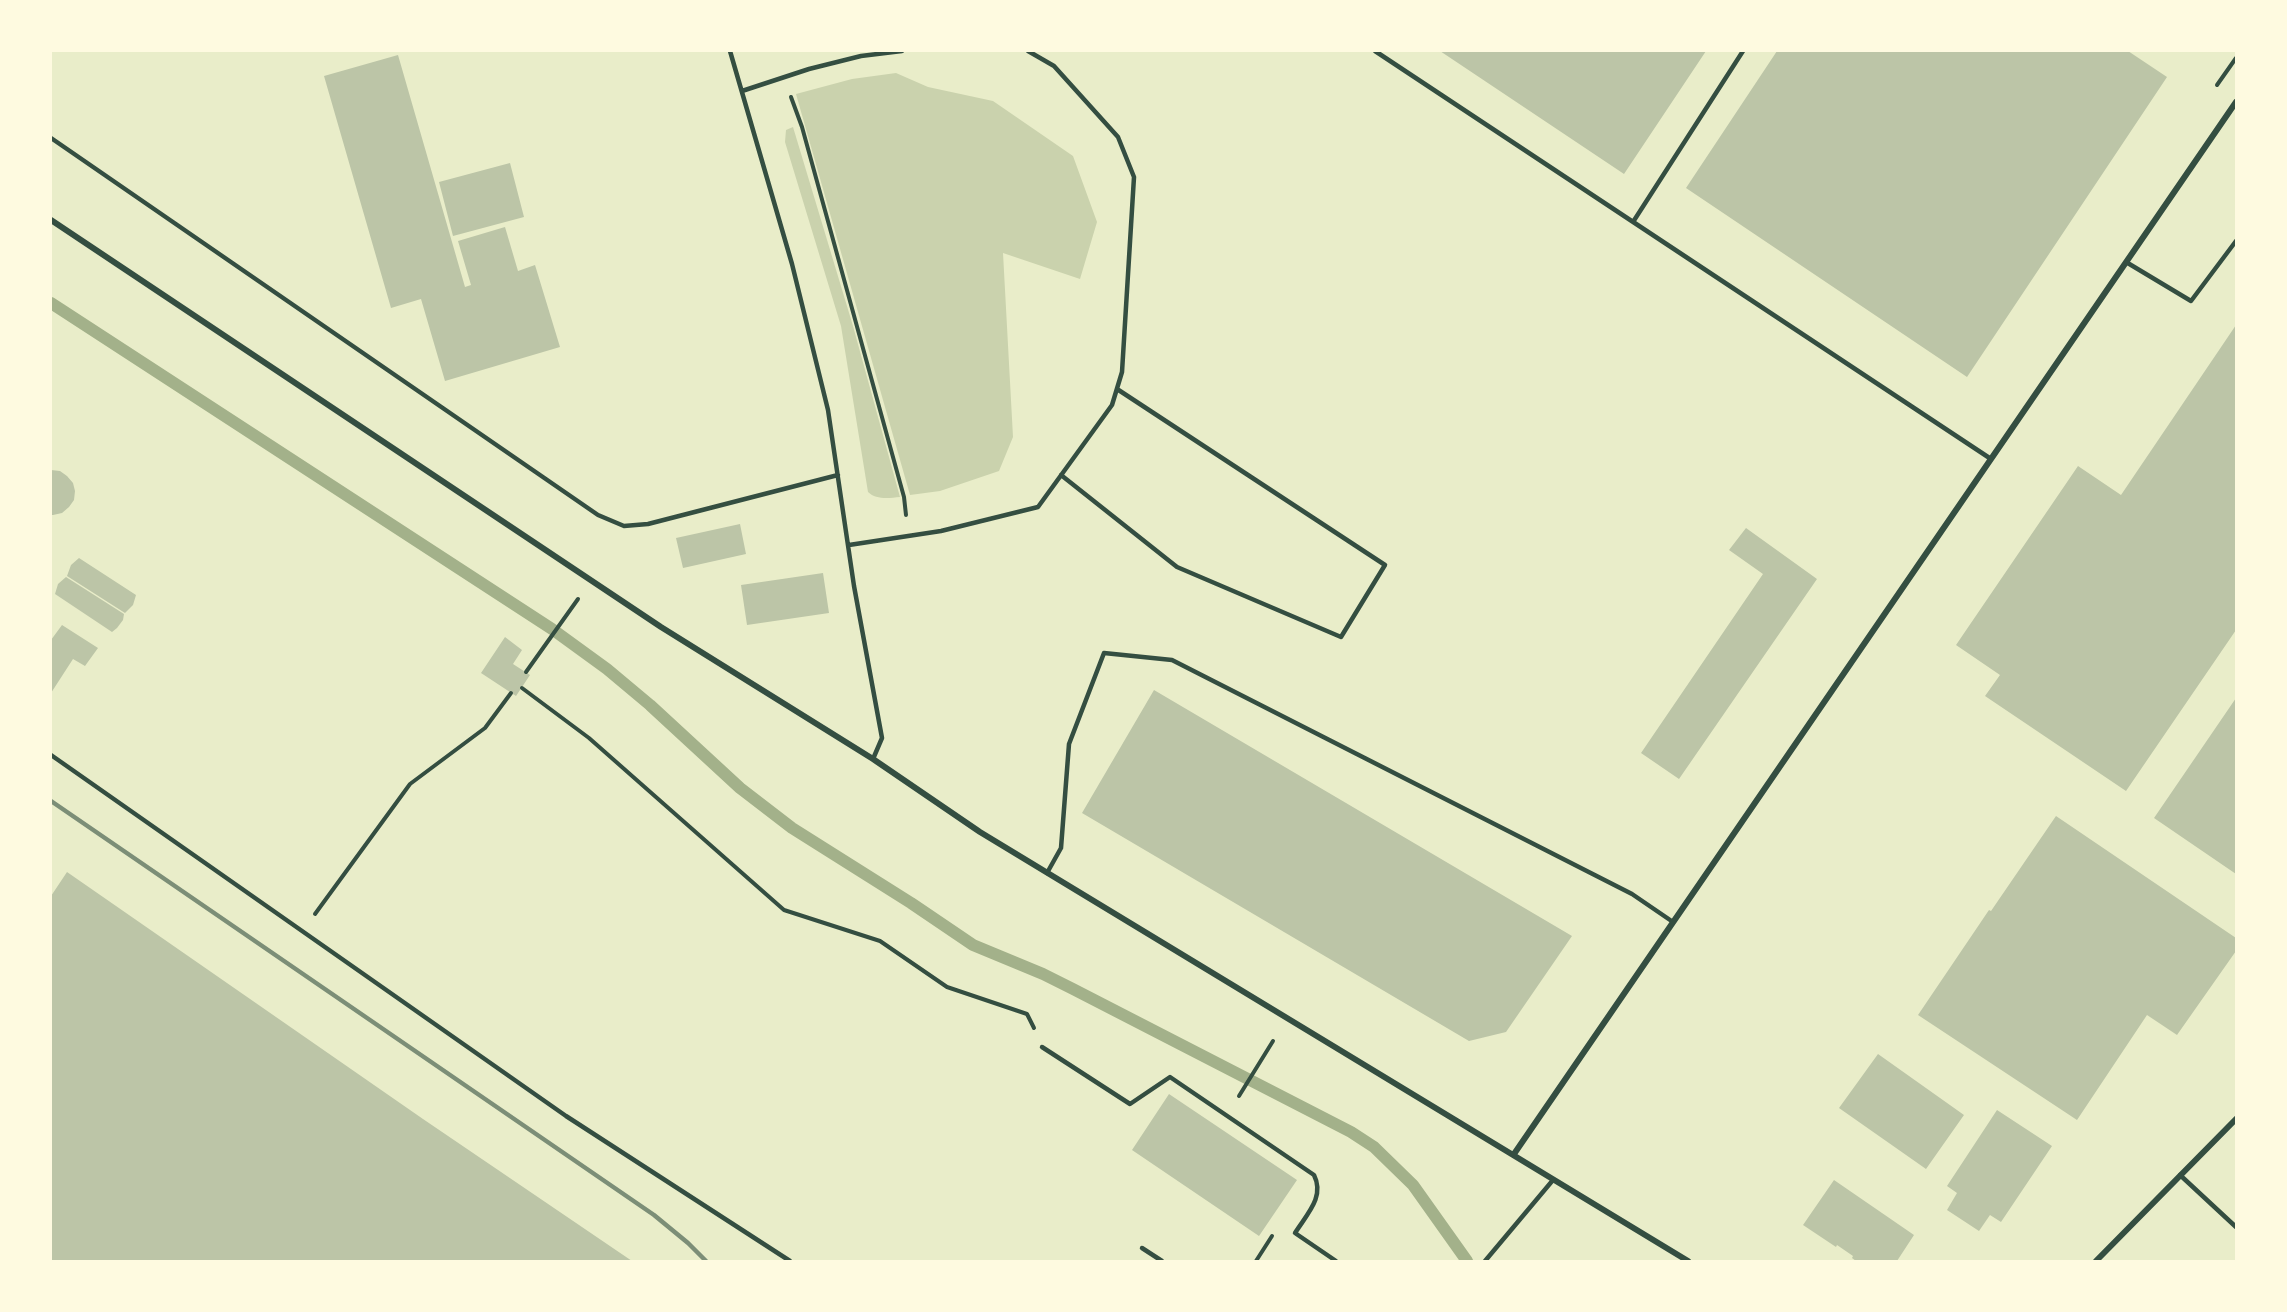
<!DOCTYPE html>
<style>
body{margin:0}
#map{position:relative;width:2287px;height:1312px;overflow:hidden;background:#e9edc9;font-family:Ubuntu,sans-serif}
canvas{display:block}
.frame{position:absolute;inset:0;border:52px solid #fefae0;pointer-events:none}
</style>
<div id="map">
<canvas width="2287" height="1312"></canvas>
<div class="frame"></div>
</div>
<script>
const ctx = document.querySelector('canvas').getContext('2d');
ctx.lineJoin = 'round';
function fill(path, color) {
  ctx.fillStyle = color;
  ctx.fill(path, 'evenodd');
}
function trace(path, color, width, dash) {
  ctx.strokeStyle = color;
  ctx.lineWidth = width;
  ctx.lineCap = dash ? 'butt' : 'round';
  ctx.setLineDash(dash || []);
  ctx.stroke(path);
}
const green = new Path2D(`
 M 896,73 L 928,87 L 993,101 L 1073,156 L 1097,222 L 1080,279 L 1003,253 L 1013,437 L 999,471 L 940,491 L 910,495 L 796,94 L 852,79 Z
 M 793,127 L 853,326 L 900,497 C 889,498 876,500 868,492 L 841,326 L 785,142 L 786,130 Z`);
const stream = new Path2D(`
 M 51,303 L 552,629 L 607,669 L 650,705 L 740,788 L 792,828 L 911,903 L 973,945 L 1043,974 L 1073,989 L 1351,1132 L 1374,1147 L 1413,1185 L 1467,1261`);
const building = new Path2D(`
 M 1440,51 L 1706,51 L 1624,174 Z
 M 1777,51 L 2128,51 L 2167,77 L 1967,377 L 1686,188 Z
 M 398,55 L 465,287 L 471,285 L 458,241 L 505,227 L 518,271 L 535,265 L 560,347 L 445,381 L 421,299 L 391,308 L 324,76 Z
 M 510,163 L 524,217 L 453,236 L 439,182 Z
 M 2236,325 L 2236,630 L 2126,791 L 1985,696 L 2000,675 L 1956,645 L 2078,466 L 2121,495 Z
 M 51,470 L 60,471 L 67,476 L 73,483 L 75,491 L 74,500 L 69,507 L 62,513 L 53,515 L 51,515 Z
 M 740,524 L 746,554 L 683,568 L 676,538 Z
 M 1746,528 L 1817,579 L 1679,779 L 1641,753 L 1763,574 L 1729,550 Z
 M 79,558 L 136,595 L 133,605 L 125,613 L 67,576 L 71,565 Z
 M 823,573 L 829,613 L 747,625 L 741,585 Z
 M 66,577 L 124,614 L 123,620 L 117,628 L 112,632 L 55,594 L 58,584 Z
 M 62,625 L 98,648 L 85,666 L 73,659 L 51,693 L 51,640 Z
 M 505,637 L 522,650 L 513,664 L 530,675 L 516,696 L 481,673 Z
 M 1154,690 L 1572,936 L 1506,1032 L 1469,1041 L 1082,813 Z
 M 2236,698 L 2236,874 L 2154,818 Z
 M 2056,816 L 2236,938 L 2236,951 L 2177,1035 L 2147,1015 L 2077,1120 L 1918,1015 L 1989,910 L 1991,911 Z
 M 67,872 L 423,1119 L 632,1261 L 51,1261 L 51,896 Z
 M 1878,1054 L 1964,1115 L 1926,1169 L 1839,1108 Z
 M 1169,1094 L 1297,1180 L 1259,1236 L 1132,1150 Z
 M 1997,1110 L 2052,1146 L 2001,1222 L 1990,1215 L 1979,1231 L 1947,1210 L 1957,1193 L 1947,1186 Z
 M 1834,1180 L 1914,1235 L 1897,1261 L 1856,1261 L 1852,1258 L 1853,1256 L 1837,1245 L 1836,1247 L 1803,1225 Z`);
const path = new Path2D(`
 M 2217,85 L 2236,58
 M 791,97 L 802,127 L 904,497 L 906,515
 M 526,672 L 578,599
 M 522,688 L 589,738 L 784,910 L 880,941 L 947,987 L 1027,1014 L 1034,1028
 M 315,914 L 410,784 L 485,728 L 511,693
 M 1239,1096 L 1273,1041
 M 1256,1261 L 1272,1236`);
const service = new Path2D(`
 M 730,51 L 792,264 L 828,410 L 854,586 L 882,738 L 873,759
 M 1375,51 L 1991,459
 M 742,91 L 809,69 L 861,56 L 902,51
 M 51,138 L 598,515 L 624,526 L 648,524 L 838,475
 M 1633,222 L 1743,51
 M 2126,262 L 2191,301 L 2236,241
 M 1061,475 L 1177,567 L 1341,637 L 1385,565 L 1117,389
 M 849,545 L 941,531 L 1038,507 L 1112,405 L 1122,372 L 1134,177 L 1118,137 L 1054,66 L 1028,51
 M 51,755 L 566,1116 L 790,1261
 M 1047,873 L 1061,848 L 1069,744 L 1104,653 L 1172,660 L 1632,894 L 1673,922
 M 1042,1047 L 1130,1104 L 1170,1077 L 1314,1175 C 1325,1197 1307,1214 1295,1233 L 1336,1261
 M 2180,1175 L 2236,1227
 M 1142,1248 L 1162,1261
 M 1485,1261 L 1553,1180`);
const minor = new Path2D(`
 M 51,220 L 661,627 L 873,759 L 980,832 L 1688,1261
 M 1514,1154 L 2236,102
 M 2096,1261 L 2236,1119`);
const rail = new Path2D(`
 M 51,801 L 654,1215 L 688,1243 L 706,1261`);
fill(green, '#cad2ad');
trace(stream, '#a3b18a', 12);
fill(building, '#bcc5a7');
trace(path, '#344e41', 4);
trace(service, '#344e41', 4.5);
trace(minor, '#344e41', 6);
trace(rail, '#7c8e77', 4.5);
</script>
